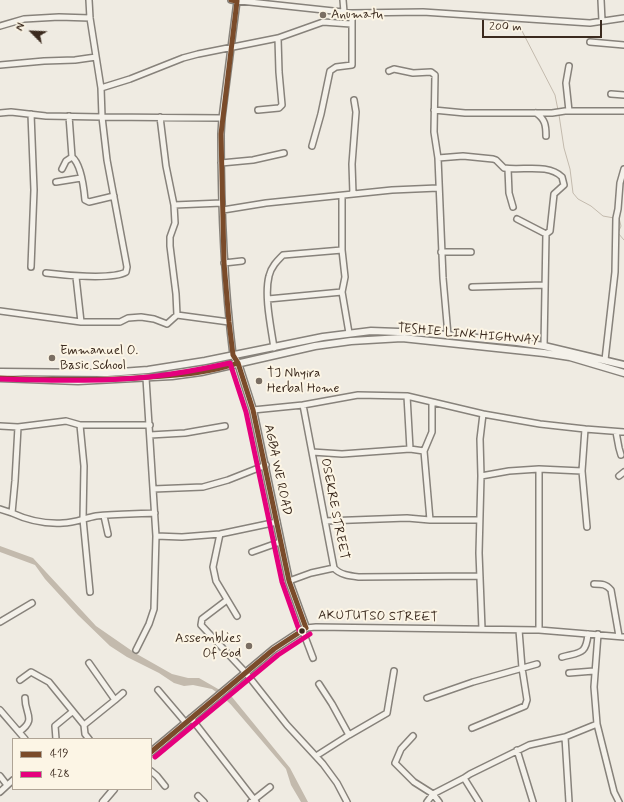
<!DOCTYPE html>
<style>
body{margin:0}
#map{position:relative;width:624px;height:802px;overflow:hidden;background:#efebe2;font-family:Mynerve,sans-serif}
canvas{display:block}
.legend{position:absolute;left:12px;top:738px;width:140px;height:52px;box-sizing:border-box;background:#fcf5e5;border:1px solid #afa495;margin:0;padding:5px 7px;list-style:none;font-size:12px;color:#3b2a1e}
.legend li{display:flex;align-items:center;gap:8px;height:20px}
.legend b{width:20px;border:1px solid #afa495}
.north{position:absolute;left:12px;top:12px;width:40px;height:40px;-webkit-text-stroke:3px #fcf5e5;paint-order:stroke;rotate:294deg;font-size:11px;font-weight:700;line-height:16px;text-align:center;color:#3b2a1e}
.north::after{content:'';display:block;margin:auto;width:14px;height:18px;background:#3b2a1e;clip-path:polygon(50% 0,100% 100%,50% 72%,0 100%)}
.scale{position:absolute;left:482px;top:20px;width:120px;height:18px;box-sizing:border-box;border:2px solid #3b2a1e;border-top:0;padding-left:5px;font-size:12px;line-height:14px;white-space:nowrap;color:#3b2a1e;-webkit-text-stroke:3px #fcf5e5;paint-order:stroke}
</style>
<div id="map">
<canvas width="624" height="802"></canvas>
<ul class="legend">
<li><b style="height:5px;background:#7a4b2a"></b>419</li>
<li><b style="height:5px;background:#e5007d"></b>428</li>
</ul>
<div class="north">N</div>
<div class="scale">200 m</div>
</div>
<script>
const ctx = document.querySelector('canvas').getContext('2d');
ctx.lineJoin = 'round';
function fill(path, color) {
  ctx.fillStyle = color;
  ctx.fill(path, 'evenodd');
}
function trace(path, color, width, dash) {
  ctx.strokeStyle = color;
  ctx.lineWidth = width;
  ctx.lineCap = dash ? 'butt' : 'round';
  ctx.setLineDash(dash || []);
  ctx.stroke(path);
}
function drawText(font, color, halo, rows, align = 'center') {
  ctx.font = font + ' Mynerve,sans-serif';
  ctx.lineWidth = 4;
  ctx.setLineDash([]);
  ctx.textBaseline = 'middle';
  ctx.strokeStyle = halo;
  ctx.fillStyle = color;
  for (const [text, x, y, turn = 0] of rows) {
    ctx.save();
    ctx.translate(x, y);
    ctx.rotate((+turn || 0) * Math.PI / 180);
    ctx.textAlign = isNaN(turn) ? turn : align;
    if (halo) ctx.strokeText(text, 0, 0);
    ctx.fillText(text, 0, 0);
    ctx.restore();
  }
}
const water = new Path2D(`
 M 0,546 L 33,558 L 96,626 L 135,653 L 172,674 L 188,678 L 199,678 L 232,697 L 290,768 L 308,802 L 301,802 L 291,785 L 286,769 L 227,700 L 212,689 L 193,685 L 184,686 L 174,683 L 159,673 L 127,657 L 110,646 L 78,615 L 45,579 L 35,565 L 0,552 Z`);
const stream = new Path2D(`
 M 522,31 L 555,95 L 558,110
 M 559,115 L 564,148 L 570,169 L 573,193 L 578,199 L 591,206 L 603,216 L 614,218
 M 619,218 L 621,226 L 618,233 L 624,240
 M 222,696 L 231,704`);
const minor = new Path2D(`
 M 89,0 L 90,18 L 101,88
 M 231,0 L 352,13 L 423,12 L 590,23 L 624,18
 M 343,0 L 344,12
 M 601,0 L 602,21
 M 0,26 L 24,19 L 59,17 L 90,18
 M 590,42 L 624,45
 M 0,65 L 44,61 L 75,60 L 96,57
 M 389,71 L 394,69 L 413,73 L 431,72 L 435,75 L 434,132 L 438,158 L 443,278 L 448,335
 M 611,94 L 624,95
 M 258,110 L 279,108 L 282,105 L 279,72 L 278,38
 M 434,110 L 465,113 L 552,113 L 565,111 L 624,111
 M 569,111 L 566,83 L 569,66
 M 0,113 L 11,112 L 46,116 L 102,117 L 107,160 L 127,267 L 126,272 C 112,280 62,275 46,273
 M 536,113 C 545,119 546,125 546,136
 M 31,114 L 34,190 L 31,267
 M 160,117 L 166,166 L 174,205
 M 222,118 L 102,117 L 101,88 L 130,79 L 183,58 L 198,54 L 278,38 L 323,22 L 351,24
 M 312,146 L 321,114 L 330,71 L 336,67 L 352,65 L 352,13
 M 72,157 C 81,164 84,189 85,200 L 89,202 L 114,196
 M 438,158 L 463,156 L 493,159 L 496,160 L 504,168 C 522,171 548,163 562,177 L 564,185 L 554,194 L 550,231 L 546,234 L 544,346
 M 221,163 L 253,160 L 284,153
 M 62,169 L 66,161 L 72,157 L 69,116
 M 508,169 L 509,193 L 513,207
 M 56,182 L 81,178
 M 353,194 L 352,164 L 356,112 L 354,100
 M 223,210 L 266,203 L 392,190 L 438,188
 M 517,219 L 546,234
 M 342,250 L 345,277 L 342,292 L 349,333
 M 441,252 L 471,252
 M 224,263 L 242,261
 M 76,277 L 81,322
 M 472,287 L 544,285
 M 268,299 L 342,292
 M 0,311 L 81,322 L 120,322 L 128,318 L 141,317 L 154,319 L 167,324 L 177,315 L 229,322
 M 177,315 L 176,294 L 170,246 L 170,237 L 175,223 L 174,205 L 222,203
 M 274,348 C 271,327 264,296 269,276 C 271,267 277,261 283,255 L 342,250 L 342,196
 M 233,355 C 224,282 221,208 221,134 L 222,118 L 237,1
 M 605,360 L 615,272 L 616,218 L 618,209 L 620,183 L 624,169
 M 407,396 L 410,449
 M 303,405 L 334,568 C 340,575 350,576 359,577 L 479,576
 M 253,410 L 303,405 L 358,395 L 407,396 L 483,414 L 480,439 L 481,476 L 479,553 L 482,629
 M 483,414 L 540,424 L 585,429
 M 80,425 L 84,466 L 83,519 L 90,592
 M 150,425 L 80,425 L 66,421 L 18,427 L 15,481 L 12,513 C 27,520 46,524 63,523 C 74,523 85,518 96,516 C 115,514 135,514 155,513
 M 0,426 L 18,427
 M 616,432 L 619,448 L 621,455
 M 150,435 L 185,433 L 225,426
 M 424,451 L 432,432 L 432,402
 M 312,452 L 342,454 L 410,449 L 424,451 L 430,520
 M 539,469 L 539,630
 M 582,471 L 587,527
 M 481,476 L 509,471 L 539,469 L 582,471 L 585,429 L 624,432
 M 619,476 L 624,472
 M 153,489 L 203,487 L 228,480 L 266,465
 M 0,509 L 12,513
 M 104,516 L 108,534
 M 325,521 L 407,518 L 430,520 L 479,520
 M 220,534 L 213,567 L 216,581 L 237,616
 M 156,536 L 182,537 L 220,534 L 277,522
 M 252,552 L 280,542
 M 289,581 L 311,573 L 334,568
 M 594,584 C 602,584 606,584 611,590 L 619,636
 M 227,600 L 202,619 L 201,625 L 246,673 L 287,725 L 323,764 L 337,783 L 347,802
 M 0,622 L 32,603
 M 306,628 L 316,627 L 539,630 L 624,637
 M 302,629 L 313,658
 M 136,650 L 149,624 L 154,609 L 156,536 L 146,378
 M 562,657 C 580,652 586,655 588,634
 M 569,673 L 594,671
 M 20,680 L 31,672 L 49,682 L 84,725 L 85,734 L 89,739
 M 319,684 L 332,704 L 349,735
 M 158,690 L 186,723
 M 427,698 L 473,682 L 537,664
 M 115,700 L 123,693
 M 0,710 L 25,739
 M 191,718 L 256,802
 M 597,724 L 614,792 L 619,802
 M 84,725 L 115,700 L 89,663
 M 472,728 L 525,706 L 527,700 L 522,668 L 519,630
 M 19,732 C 37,719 25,715 25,698
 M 413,736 L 401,749 L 395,763 L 414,782 L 433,794 L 439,802
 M 565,737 L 569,802
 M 56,739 L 55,726 L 72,712
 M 517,750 L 533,802
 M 316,756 L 349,735 L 387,713 L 394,671
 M 151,771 L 157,776 L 165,786
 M 0,776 L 7,785
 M 0,792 L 13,780
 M 198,796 L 204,802
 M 251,802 L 270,787
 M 427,802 L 433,794 L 464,778
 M 479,802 L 464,778 L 470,774 L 529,745 L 565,737 L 597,724 L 594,687 L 598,634`);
const major = new Path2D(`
 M 0,372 L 107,373 L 148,370 L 205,361 L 323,337 L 371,331 L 426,333 L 517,342 L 544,346 L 624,365
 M 0,378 L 78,381 L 172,376 L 201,372 L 315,346 L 351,341 L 402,338 L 544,353 L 570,357 L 624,373
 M 151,752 L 274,649 L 306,628 L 289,581 L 253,410 L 238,363 L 233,355
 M 103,802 L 114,789`);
const bus1 = new Path2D(`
 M 231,0 L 237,1 L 221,134 L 224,263 L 229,322 L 233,355 L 238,363 L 253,410 L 289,581 L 306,628
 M 0,378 C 50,380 100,381 150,377 C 180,375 210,373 238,363
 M 151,752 L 274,649 L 306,628`);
const bus2 = new Path2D(`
 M 0,379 C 49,380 100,382 149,377 C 176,374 203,369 230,363 L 246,412 L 282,582 L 299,630
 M 155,757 L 278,655 L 310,634`);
const markers = [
 [323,15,4,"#7a6e63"],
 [52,358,4,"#7a6e63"],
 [259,381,4,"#7a6e63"],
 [302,631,3.5,"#3b2a1e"],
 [249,646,4,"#7a6e63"]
];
const poiNames = [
 ["Anumatu",331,15],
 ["Emmanuel O.",60,351],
 ["Basic School",60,366],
 ["TJ Nhyira",267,374],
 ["Herbal Home",267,389],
 ["Assemblies",241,639,"right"],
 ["Of God",241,654,"right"]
];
const streetNames = [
 ["TESHIE LINK HIGHWAY",468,335,5],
 ["AGBA WE ROAD",277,470,78],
 ["OSEKRE STREET",334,509,79],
 ["AKUTUTSO STREET",378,617,1]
];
fill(water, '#c3baad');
trace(stream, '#c3baad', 1);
trace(minor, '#87827b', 8);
trace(major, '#87827b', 9);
trace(minor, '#f4f1ea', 5);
trace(major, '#f4f1ea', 6);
trace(bus1, '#7a4b2a', 5);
trace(bus2, '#e5007d', 5);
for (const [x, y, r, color] of markers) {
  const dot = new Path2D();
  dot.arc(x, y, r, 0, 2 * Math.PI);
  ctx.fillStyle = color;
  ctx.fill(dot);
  trace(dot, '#fcf5e5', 1.5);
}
drawText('13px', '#3b2a1e', '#fcf5e5', poiNames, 'left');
drawText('13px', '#3b2a1e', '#fcf5e5', streetNames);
</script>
